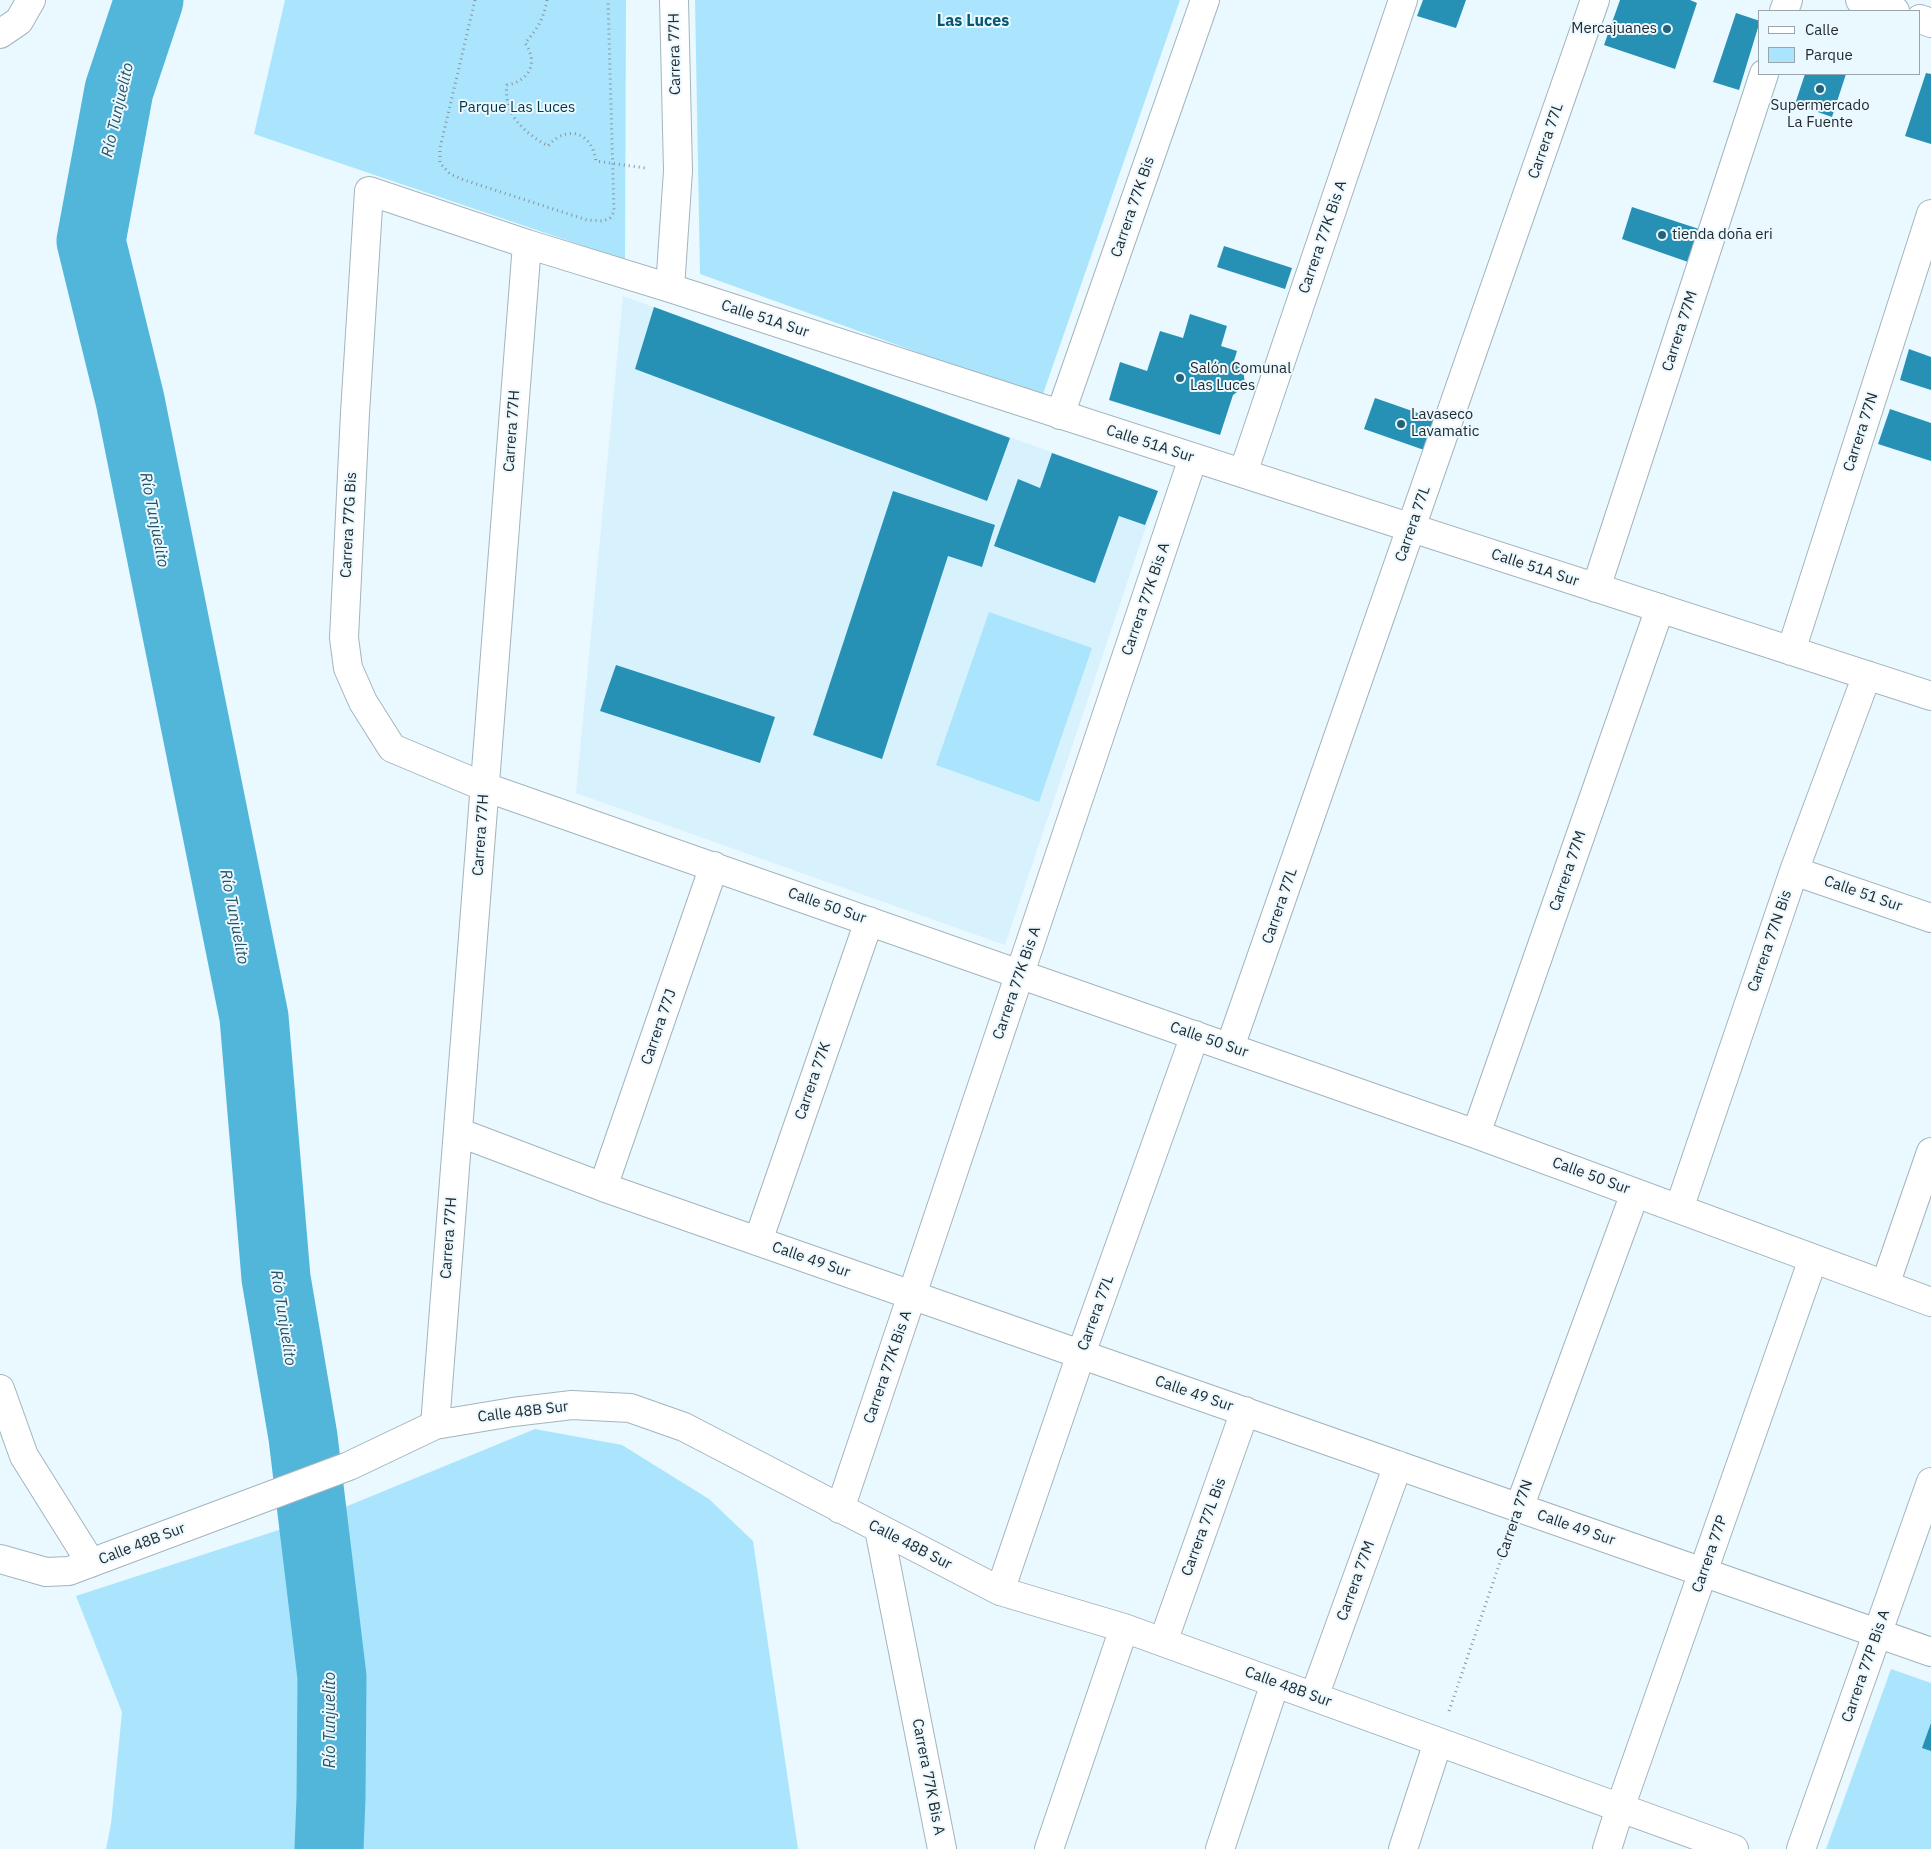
<!DOCTYPE html>
<meta charset="utf-8">
<style>
body{margin:0}
#map{position:relative;width:1931px;height:1849px;overflow:hidden;background:#eaf8ff;font-family:"IBM Plex Sans",sans-serif}
canvas{display:block}
.legend{position:absolute;left:1758px;top:10px;width:162px;height:65px;box-sizing:border-box;background:#eaf8ff;border:1px solid #9aa5ab;margin:0;padding:6px 9px;list-style:none;font-size:15px;color:#23292c}
.legend li{display:flex;align-items:center;gap:10px;height:25px}
.legend b{width:25px;border:1px solid #9aa5ab}
</style>
<div id="map">
<canvas width="1931" height="1849"></canvas>
<ul class="legend">
<li><b style="height:6px;background:#fff"></b>Calle</li>
<li><b style="height:14px;background:#aae5fd"></b>Parque</li>
</ul>
</div>
<script>
const ctx = document.querySelector('canvas').getContext('2d');
ctx.lineJoin = 'round';
function fill(path, color) {
  ctx.fillStyle = color;
  ctx.fill(path, 'evenodd');
}
function trace(path, color, width, dash) {
  ctx.strokeStyle = color;
  ctx.lineWidth = width;
  ctx.lineCap = dash ? 'butt' : 'round';
  ctx.setLineDash(dash || []);
  ctx.stroke(path);
}
function drawText(font, color, halo, rows, align = 'center') {
  ctx.font = font + ' "IBM Plex Sans",sans-serif';
  ctx.lineWidth = 4;
  ctx.setLineDash([]);
  ctx.textBaseline = 'middle';
  ctx.strokeStyle = halo;
  ctx.fillStyle = color;
  for (const [text, x, y, turn = 0] of rows) {
    ctx.save();
    ctx.translate(x, y);
    ctx.rotate((+turn || 0) * Math.PI / 180);
    ctx.textAlign = isNaN(turn) ? turn : align;
    if (halo) ctx.strokeText(text, 0, 0);
    ctx.fillText(text, 0, 0);
    ctx.restore();
  }
}
const built = new Path2D(`
 M 623,296 L 1158,491 L 1005,945 L 576,793 Z`);
const green = new Path2D(`
 M 285,0 L 626,0 L 625,260 L 254,134 Z
 M 695,0 L 1180,0 L 1042,397 L 700,274 Z
 M 989,612 L 1092,648 L 1039,802 L 936,765 Z
 M 535,1429 L 622,1445 L 709,1499 L 753,1541 L 798,1849 L 106,1849 L 111,1824 L 122,1712 L 76,1596 L 328,1514 Z
 M 1891,1669 L 1931,1683 L 1931,1849 L 1826,1849 Z`);
const river = new Path2D(`
 M 149,0 L 119,90 L 91,241 L 130,400 L 254,1017 L 276,1278 L 303,1437 L 332,1677 L 331,1798 L 329,1849`);
const building = new Path2D(`
 M 1423,0 L 1466,0 L 1456,28 L 1417,16 Z
 M 1620,0 L 1690,0 L 1697,3 L 1675,69 L 1604,45 Z
 M 1736,13 L 1760,21 L 1739,90 L 1713,82 Z
 M 1926,73 L 1931,74 L 1931,144 L 1905,136 Z
 M 1805,74 L 1846,74 L 1832,117 L 1795,104 Z
 M 1632,207 L 1702,230 L 1691,263 L 1622,239 Z
 M 1224,246 L 1292,268 L 1285,289 L 1217,267 Z
 M 654,307 L 1010,438 L 987,501 L 635,369 Z
 M 1190,314 L 1227,326 L 1221,346 L 1237,351 L 1233,364 L 1243,367 L 1245,386 L 1233,395 L 1220,435 L 1109,400 L 1120,362 L 1147,371 L 1160,331 L 1183,338 Z
 M 1909,349 L 1931,357 L 1931,390 L 1900,380 Z
 M 1375,398 L 1438,420 L 1427,451 L 1364,429 Z
 M 1890,409 L 1931,423 L 1931,461 L 1878,444 Z
 M 1052,453 L 1158,491 L 1145,525 L 1119,516 L 1095,583 L 994,546 L 1018,479 L 1040,488 Z
 M 893,491 L 995,525 L 982,567 L 948,556 L 882,759 L 813,735 Z
 M 616,665 L 775,717 L 760,763 L 600,711 Z
 M 1931,1723 L 1931,1751 L 1922,1748 Z`);
const path = new Path2D(`
 M 475,0 L 440,148 L 440,163 L 450,174 L 464,180 L 587,220 L 603,221 L 610,218 L 614,212 L 608,0
 M 547,0 C 544,18 537,30 525,43 C 539,63 529,81 507,85 C 503,115 525,133 548,146 C 567,124 592,132 596,161 L 645,168
 M 1449,1711 L 1508,1539`);
const minor = new Path2D(`
 M 1860,0 L 1895,11
 M 1784,11 L 1788,0
 M 1920,19 L 1931,23
 M 0,34 L 19,21 L 31,0
 M 670,288 L 678,171 L 674,0
 M 1060,415 L 1205,0
 M 1243,473 L 1403,0
 M 1596,588 L 1764,74
 M 1791,651 L 1931,214
 M 1931,696 L 670,288 L 527,244 L 369,191 L 355,413 L 344,638 L 348,668 L 363,702 L 392,748 L 485,787 L 1476,1134 L 1931,1302
 M 1794,871 L 1931,918
 M 1230,1047 L 1595,0
 M 458,1132 L 603,1187 L 1931,1652
 M 1476,1134 L 1660,608
 M 603,1187 L 714,866
 M 1679,1209 L 1794,871 L 1867,675
 M 758,1241 L 869,921
 M 1885,1285 L 1931,1152
 M 0,1389 L 24,1456 L 91,1563
 M 435,1425 L 527,244
 M 1519,1508 L 1635,1193
 M 840,1509 L 1193,458
 M 879,1529 L 942,1849
 M 0,1559 L 46,1572 L 69,1571 L 349,1466 L 435,1425 L 513,1412 L 572,1405 L 630,1408 L 684,1427 L 1000,1591 L 1124,1628 L 1734,1849
 M 1000,1591 L 1081,1354 L 1195,1035
 M 1163,1642 L 1245,1411
 M 1314,1697 L 1398,1465
 M 1049,1849 L 1124,1628
 M 1220,1849 L 1275,1683
 M 1403,1849 L 1438,1742
 M 1607,1849 L 1620,1808 L 1813,1259
 M 1801,1849 L 1931,1482`);
const markers = [
 [1667,29,5,"#236278"],
 [1820,89,5,"#236278"],
 [1662,235,5,"#236278"],
 [1180,378,5,"#236278"],
 [1401,424,5,"#236278"]
];
const poiNames = [
 ["Mercajuanes",1657,29,"right"],
 ["Supermercado",1820,106,"center"],
 ["La Fuente",1820,123,"center"],
 ["tienda doña eri",1672,235],
 ["Salón Comunal",1190,369],
 ["Las Luces",1190,386],
 ["Lavaseco",1411,415],
 ["Lavamatic",1411,432]
];
const streetNames = [
 ["Carrera 77H",675,54,-91],
 ["Carrera 77L",1546,141,-71],
 ["Carrera 77K Bis",1133,207,-71],
 ["Carrera 77K Bis A",1323,237,-71],
 ["Calle 51A Sur",765,319,18],
 ["Carrera 77M",1680,331,-72],
 ["Carrera 77H",512,431,-86],
 ["Carrera 77N",1861,432,-72],
 ["Calle 51A Sur",1150,444,18],
 ["Carrera 77L",1413,524,-71],
 ["Carrera 77G Bis",349,525,-87],
 ["Calle 51A Sur",1535,568,18],
 ["Carrera 77K Bis A",1146,599,-71],
 ["Carrera 77H",481,835,-86],
 ["Carrera 77M",1568,871,-71],
 ["Calle 51 Sur",1863,894,19],
 ["Calle 50 Sur",827,906,19],
 ["Carrera 77L",1280,906,-71],
 ["Carrera 77N Bis",1770,941,-71],
 ["Carrera 77K Bis A",1017,983,-71],
 ["Carrera 77J",659,1027,-71],
 ["Calle 50 Sur",1209,1040,19],
 ["Carrera 77K",813,1081,-71],
 ["Calle 50 Sur",1591,1176,20],
 ["Carrera 77H",449,1238,-86],
 ["Calle 49 Sur",811,1260,19],
 ["Carrera 77L",1096,1313,-70],
 ["Carrera 77K Bis A",888,1367,-71],
 ["Calle 49 Sur",1194,1394,19],
 ["Calle 48B Sur",523,1412,-7],
 ["Carrera 77N",1515,1519,-71],
 ["Carrera 77L Bis",1204,1527,-70],
 ["Calle 49 Sur",1576,1528,19],
 ["Calle 48B Sur",142,1544,-21],
 ["Calle 48B Sur",910,1545,27],
 ["Carrera 77P",1710,1554,-71],
 ["Carrera 77M",1356,1581,-70],
 ["Carrera 77P Bis A",1866,1666,-71],
 ["Calle 48B Sur",1288,1687,20],
 ["Carrera 77K Bis A",928,1777,79]
];
const parkNames = [
 ["Parque Las Luces",517,108]
];
const neighbourhoodNames = [
 ["Las Luces",973,21]
];
const waterNames = [
 ["Río Tunjuelito",118,110,-77],
 ["Río Tunjuelito",154,520,79],
 ["Río Tunjuelito",234,917,79],
 ["Río Tunjuelito",283,1318,81],
 ["Río Tunjuelito",330,1720,-90]
];
fill(built, '#d7f1fd');
fill(green, '#aae5fd');
trace(river, '#52b6da', 69);
fill(building, '#2691b5');
trace(minor, '#a3b5bc', 30);
trace(path, '#8a9499', 3, [1, 4]);
trace(minor, '#fff', 28);
for (const [x, y, r, color] of markers) {
  const dot = new Path2D();
  dot.arc(x, y, r, 0, 2 * Math.PI);
  ctx.fillStyle = color;
  ctx.fill(dot);
  trace(dot, '#eaf8ff', 2);
}
drawText('15px', '#23292c', '#eaf8ff', poiNames, 'left');
drawText('15px', '#23292c', '#eaf8ff', streetNames);
drawText('15px', '#073645', '#eaf8ff', parkNames);
drawText('bold 16px', '#055871', '#eaf8ff', neighbourhoodNames);
drawText('italic 16px', '#285363', '#eaf8ff', waterNames);
</script>
